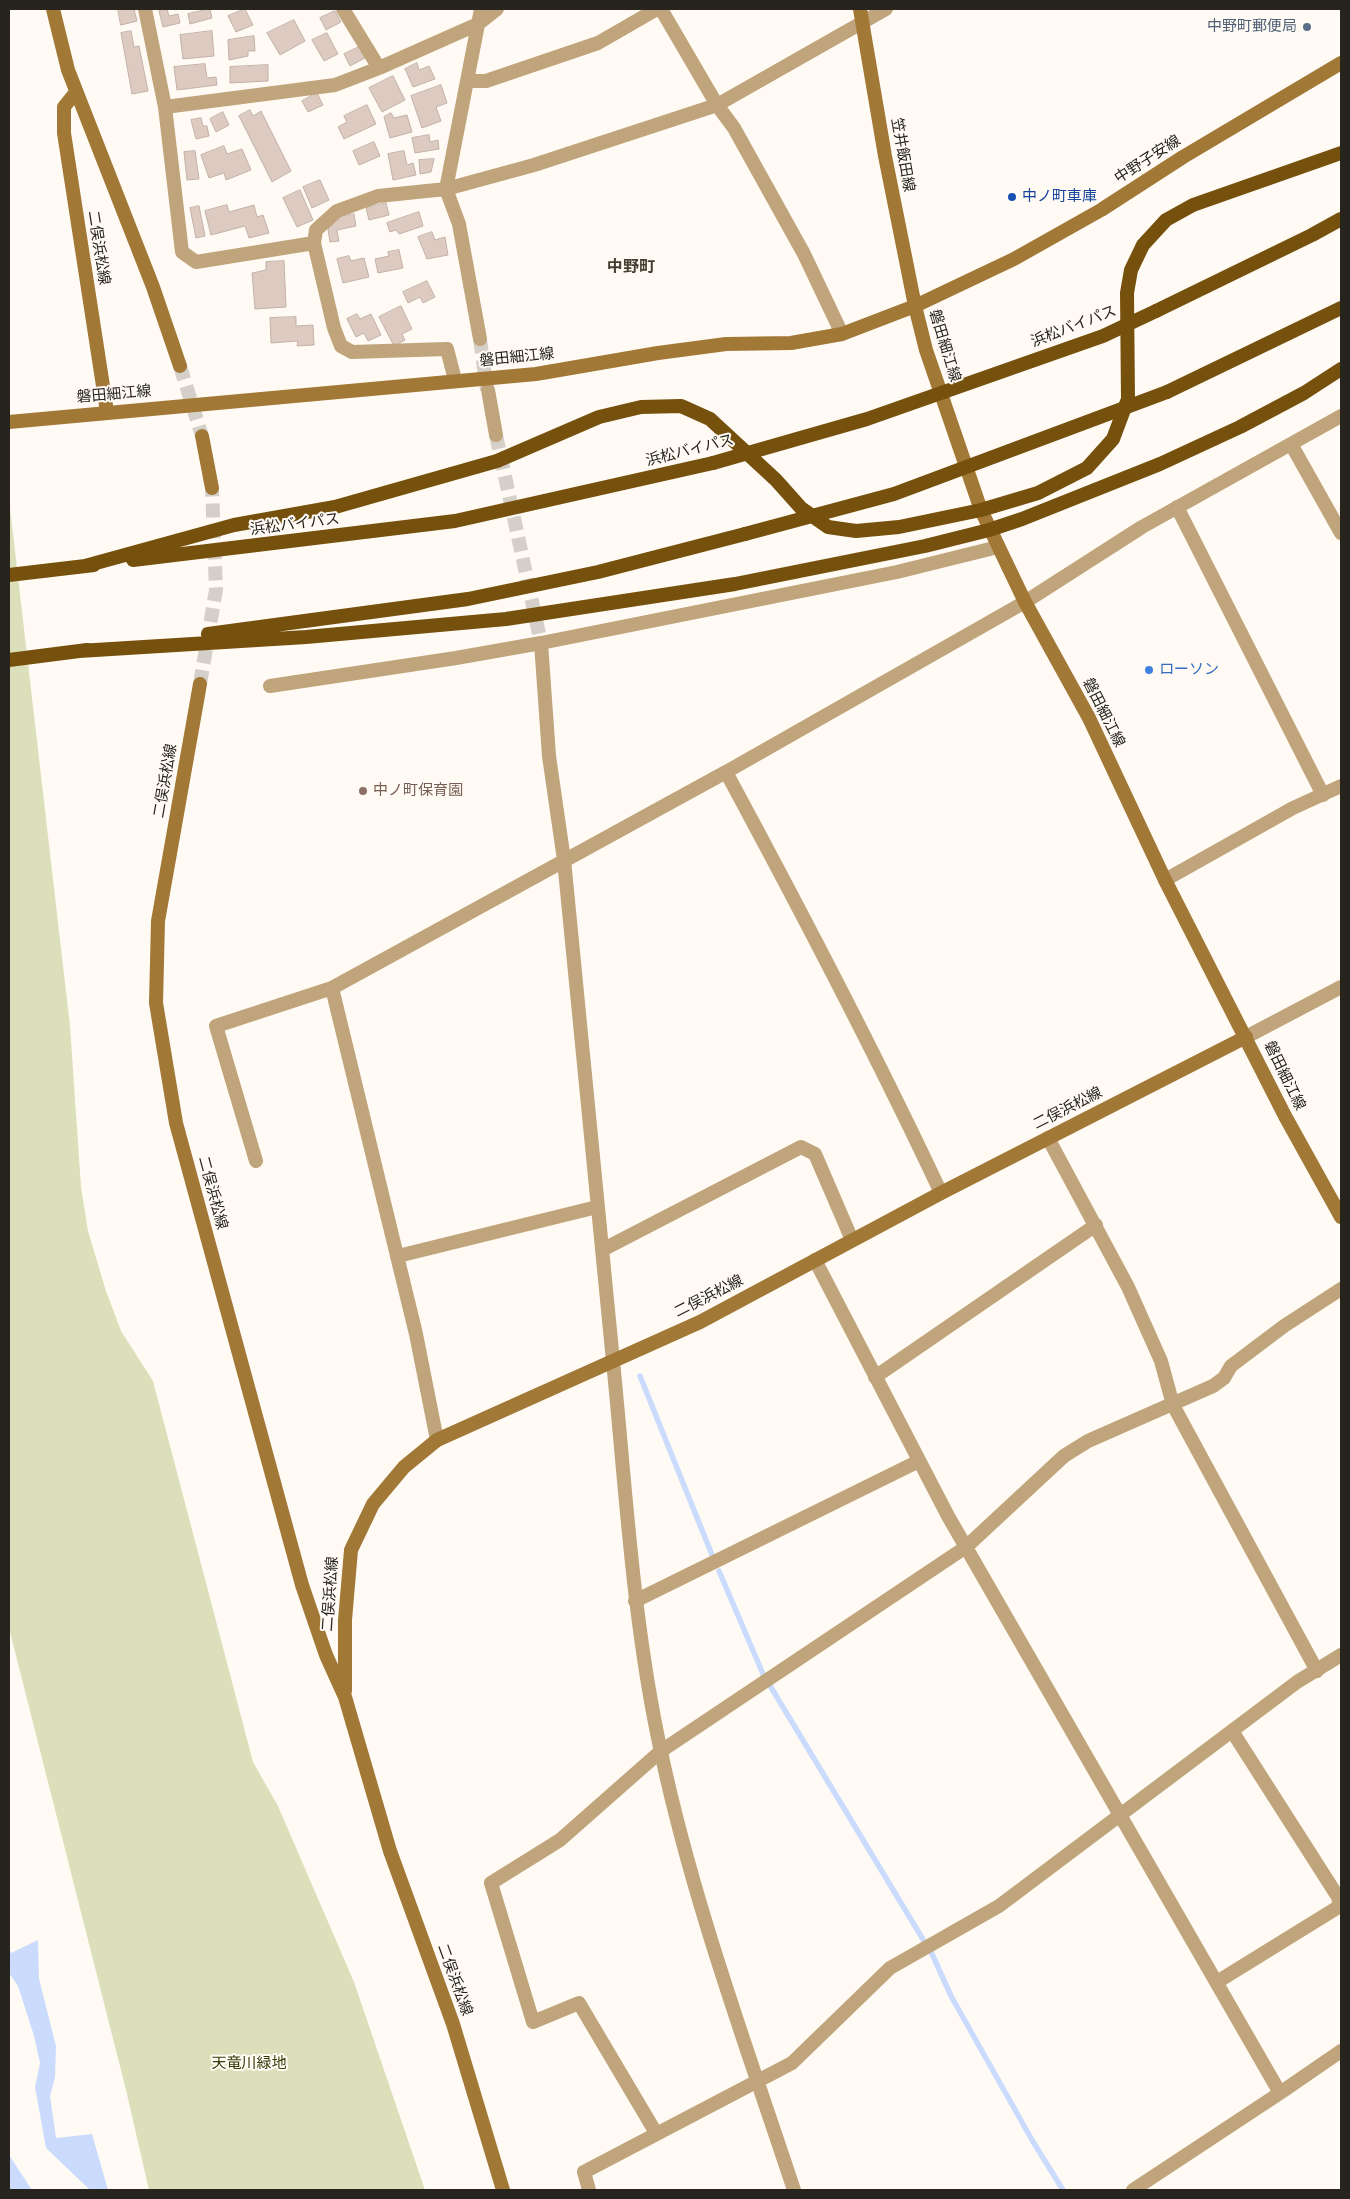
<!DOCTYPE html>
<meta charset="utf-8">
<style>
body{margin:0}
#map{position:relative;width:1350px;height:2199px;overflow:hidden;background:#fffbf4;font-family:Poppins,sans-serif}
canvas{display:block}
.frame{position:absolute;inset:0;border:10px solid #27241e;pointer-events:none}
</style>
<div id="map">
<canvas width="1350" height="2199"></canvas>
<div class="frame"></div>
</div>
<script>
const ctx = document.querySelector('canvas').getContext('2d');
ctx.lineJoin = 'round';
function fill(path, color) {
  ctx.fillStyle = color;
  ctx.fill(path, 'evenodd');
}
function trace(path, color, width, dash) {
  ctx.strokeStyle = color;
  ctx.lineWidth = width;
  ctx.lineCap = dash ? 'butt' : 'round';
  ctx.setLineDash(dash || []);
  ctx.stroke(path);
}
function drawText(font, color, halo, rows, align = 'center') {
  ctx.font = font + ' Poppins,"Noto Sans JP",sans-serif';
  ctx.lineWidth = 4;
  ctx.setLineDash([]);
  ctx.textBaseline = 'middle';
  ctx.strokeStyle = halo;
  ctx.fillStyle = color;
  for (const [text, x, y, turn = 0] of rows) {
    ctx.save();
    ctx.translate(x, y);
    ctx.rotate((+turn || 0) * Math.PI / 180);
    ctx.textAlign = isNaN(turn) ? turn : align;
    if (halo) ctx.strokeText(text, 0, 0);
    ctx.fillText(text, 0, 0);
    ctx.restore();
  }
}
const green = new Path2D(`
 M 9,499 L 70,1026 L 81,1187 L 88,1231 L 106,1291 L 121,1331 L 153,1381 L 253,1762 L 278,1806 L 354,1982 L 425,2190 L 149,2190 L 126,2090 L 9,1628 Z`);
const water = new Path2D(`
 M 38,1940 L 39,1979 L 56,2046 L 55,2077 L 50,2096 L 56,2138 L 92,2134 L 108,2190 L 90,2190 L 46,2148 L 35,2087 L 40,2063 L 34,2036 L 18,1986 L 9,1973 L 9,1948 L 11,1953 Z
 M 9,2155 L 32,2190 L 9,2190 Z`);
const stream = new Path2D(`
 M 640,1376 L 712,1555
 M 719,1571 L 763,1674
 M 769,1684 L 933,1956 L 951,1996 L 1032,2140 L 1063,2190`);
const building = new Path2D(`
 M 118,9 L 134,9 L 137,21 L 121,25 Z
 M 167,9 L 169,16 L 178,14 L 180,23 L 163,27 L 159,11 Z
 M 210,9 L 212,18 L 190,24 L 188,14 Z
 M 245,9 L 253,25 L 236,32 L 228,16 Z
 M 335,11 L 341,22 L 326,30 L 320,18 Z
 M 294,20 L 305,41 L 280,55 L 267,33 Z
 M 131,31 L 134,47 L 139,46 L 148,91 L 132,94 L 121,33 Z
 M 212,31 L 214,56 L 183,59 L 180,35 Z
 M 327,33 L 338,54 L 324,61 L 312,40 Z
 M 254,36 L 255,51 L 248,51 L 248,56 L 229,60 L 228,40 Z
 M 359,47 L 365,58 L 350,66 L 344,54 Z
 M 417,63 L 419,70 L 429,66 L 435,79 L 413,87 L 405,69 Z
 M 205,64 L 207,78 L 216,77 L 217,85 L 177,90 L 174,67 Z
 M 268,65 L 268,81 L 230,83 L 230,67 Z
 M 393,76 L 405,100 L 382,112 L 369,88 Z
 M 441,85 L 447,103 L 436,107 L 441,121 L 422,128 L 411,96 Z
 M 317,93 L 323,105 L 308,112 L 302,101 Z
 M 367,105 L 376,124 L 344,139 L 338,127 L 347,122 L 344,116 Z
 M 250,110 L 253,116 L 261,111 L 291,171 L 272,182 L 239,116 Z
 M 223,112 L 229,125 L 216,132 L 210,119 Z
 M 391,113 L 394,118 L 407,115 L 412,132 L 390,138 L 384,117 Z
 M 201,118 L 203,126 L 207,126 L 209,136 L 196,139 L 191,120 Z
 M 429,135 L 430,142 L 438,140 L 439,149 L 415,153 L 412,138 Z
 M 374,142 L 380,156 L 359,165 L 353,151 Z
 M 224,146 L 227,154 L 242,149 L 251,170 L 226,180 L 224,173 L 209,178 L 201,155 Z
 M 195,151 L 199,179 L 187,180 L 184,152 Z
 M 404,151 L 407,165 L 413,163 L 416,175 L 393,180 L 388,154 Z
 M 434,159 L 431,172 L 420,174 L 419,160 Z
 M 320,180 L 329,200 L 312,208 L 303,187 Z
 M 300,190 L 313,220 L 297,227 L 283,198 Z
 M 386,203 L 389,215 L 369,220 L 366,208 Z
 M 227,205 L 229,212 L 254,205 L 257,217 L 263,215 L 269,233 L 249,238 L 245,226 L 211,235 L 205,211 Z
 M 199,206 L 205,236 L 196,238 L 190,208 Z
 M 419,212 L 423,226 L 399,234 L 396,230 L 390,232 L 387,223 Z
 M 354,214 L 356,226 L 337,230 L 339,241 L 330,242 L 328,229 L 339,217 Z
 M 432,232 L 435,240 L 445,237 L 448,255 L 427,259 L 418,237 Z
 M 399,250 L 403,268 L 378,273 L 375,259 L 389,256 L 388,252 Z
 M 349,256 L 351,261 L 364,258 L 369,277 L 343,283 L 337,259 Z
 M 284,261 L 286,307 L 255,309 L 252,273 L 266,270 L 266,262 Z
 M 427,281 L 435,297 L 423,303 L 420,297 L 408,303 L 403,292 Z
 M 401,306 L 412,329 L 402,334 L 405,340 L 394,346 L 379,317 Z
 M 357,314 L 360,319 L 371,314 L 381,335 L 368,341 L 364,333 L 356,337 L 347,319 Z
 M 296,317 L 296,326 L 313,325 L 314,345 L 297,346 L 298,341 L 271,343 L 270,318 Z`);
const minorTunnel = new Path2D(`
 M 480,339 L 487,390
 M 496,435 L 541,643`);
const secondaryTunnel = new Path2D(`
 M 180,366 L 202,436
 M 200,684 L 216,590 L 212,488`);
const minor = new Path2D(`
 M 145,9 L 165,107 L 182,252 L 196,262 L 314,243 L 334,328 L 341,346 L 352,352 L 447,349 L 455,380
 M 343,9 L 379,68
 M 661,9 L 717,105 L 734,128 L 804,254 L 842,334
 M 467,81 L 486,81 L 598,43 L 657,9
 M 165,107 L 335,85 L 379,68 L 478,24 L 497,9
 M 314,243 L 316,230 L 337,211 L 378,196 L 446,189 L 534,165 L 717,105 L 886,9
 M 480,339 L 459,224 L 446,189 L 481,9
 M 488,390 L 496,435
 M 1291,444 L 1341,533
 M 1177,507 L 1323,795
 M 541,643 L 549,756 L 564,860 L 613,1361
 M 270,686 L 456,658 L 541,643 L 897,572 L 998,547
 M 726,772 L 1025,602 L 1142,527 L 1341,416
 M 1165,880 L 1293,808 L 1341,786
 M 332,988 L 416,1334 L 437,1440
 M 1246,1037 L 1341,987
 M 1048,1138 L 1128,1287 L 1161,1361 L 1173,1405 L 1317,1671
 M 256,1161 L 216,1026 L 332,988 L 726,772 C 801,911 874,1050 941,1193
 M 602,1250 L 801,1147 L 815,1154 L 852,1240
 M 398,1256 L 597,1207
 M 815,1260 L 948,1516 L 1280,2093 L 1341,2051
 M 875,1377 L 1096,1225
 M 635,1601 L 919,1461
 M 1217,1982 L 1340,1906 L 1338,1897 L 1232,1731
 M 656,2133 L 579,2003 L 533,2022 L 491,1883 L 560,1840 L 661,1751 L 966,1547 L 1064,1456 L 1088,1441 L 1213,1386 L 1224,1378 L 1231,1366 L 1284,1326 L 1341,1289
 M 589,2190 L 584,2172 L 792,2063 L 890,1968 L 999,1906 L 1297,1682 L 1341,1655
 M 1133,2190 L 1280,2093`);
const tertiary = new Path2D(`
 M 613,1361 C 626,1492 633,1624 661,1752 C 693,1902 746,2045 794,2190`);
const secondary = new Path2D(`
 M 53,9 L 68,70 L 153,287 L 180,366
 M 860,9 L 885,156 L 915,306 L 926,350 L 981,510 L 1025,602 L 1089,718 L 1165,880 L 1285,1116 L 1341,1217
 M 76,92 L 64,107 L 64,133 L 107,412
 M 9,422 L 536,374 L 658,353 L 726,344 L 791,343 L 842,334 L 915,306 L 1014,259 L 1101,210 L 1183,157 L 1341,63
 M 202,436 L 212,488
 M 200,684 L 158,921 L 156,1003 L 176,1123 L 302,1585 L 326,1655 L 345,1697 L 390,1851 L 453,2024 L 503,2190
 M 345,1691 L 345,1620 L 351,1550 L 373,1504 L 404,1467 L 437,1440 L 700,1322 L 941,1193 L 1246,1037`);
const trunk = new Path2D(`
 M 1156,311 L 1312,235 L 1341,219
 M 1167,392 L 1341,308
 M 133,560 L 455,521 L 713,463
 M 85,566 L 234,525 L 335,507 L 497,461 L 599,417 L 641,407 L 681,406 L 710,419 L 776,480 L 801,508 L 828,527 L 856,531 L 899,527 L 981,510 L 1038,493 L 1087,468 L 1113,439 L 1128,399 L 1127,293 L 1131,270 L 1143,245 L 1166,220 L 1193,205 L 1341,153
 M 9,575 L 94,565
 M 208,634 L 468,599 L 598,572 L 745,534
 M 79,651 L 306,637 L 506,619 L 735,584 L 925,546 L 989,530 L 1022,519 L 1160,464 L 1240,427 L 1304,393 L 1341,369
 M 9,660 L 87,650`);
const trunkBridge = new Path2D(`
 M 713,463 L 867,419 L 1103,336 L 1156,311
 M 745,534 L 894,494 L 1167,392`);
const markers = [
 [1307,27,5,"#5c6f8a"],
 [1012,197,5,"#1a4fb4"],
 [1149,670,5,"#3f7fe0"],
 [363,791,5,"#8d6e63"]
];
const serviceNames = [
 ["中野町郵便局",1297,27]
];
const streetNames = [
 ["笠井飯田線",902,155,80],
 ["中野子安線",1148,160,-33],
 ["二俣浜松線",98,248,81],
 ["浜松バイパス",1074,327,-21],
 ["磐田細江線",944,346,73],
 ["磐田細江線",517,358,-6],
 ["磐田細江線",114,395,-5],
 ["浜松バイパス",690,451,-14],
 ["浜松バイパス",295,525,-7],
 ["磐田細江線",1103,713,63],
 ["二俣浜松線",166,781,-80],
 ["磐田細江線",1284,1076,64],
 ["二俣浜松線",1068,1109,-27],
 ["二俣浜松線",212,1193,75],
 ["二俣浜松線",709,1297,-27],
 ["二俣浜松線",331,1594,-86],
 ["二俣浜松線",454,1980,70]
];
const transitNames = [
 ["中ノ町車庫",1022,197]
];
const shopNames = [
 ["ローソン",1159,670]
];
const educationNames = [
 ["中ノ町保育園",373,791]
];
const parkNames = [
 ["天竜川緑地",249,2064]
];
const neighbourhoodNames = [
 ["中野町",631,268]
];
fill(green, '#dbe0ba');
fill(water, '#cadbfd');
trace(stream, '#cadbfd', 5.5);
fill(building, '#ddcbc2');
trace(building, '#c3b1a8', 1);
trace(minorTunnel, '#d4d0c9', 14, [14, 7]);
trace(secondaryTunnel, '#d4d0c9', 14, [14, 7]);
trace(minor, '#c0a47b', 14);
trace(tertiary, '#c0a47b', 14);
trace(secondary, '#a27837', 14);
trace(trunk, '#76510d', 14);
trace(trunkBridge, '#76510d', 14);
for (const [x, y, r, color] of markers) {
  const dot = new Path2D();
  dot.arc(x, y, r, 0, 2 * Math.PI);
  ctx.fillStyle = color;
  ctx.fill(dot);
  trace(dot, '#fffbf4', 2);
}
drawText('15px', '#4e5e75', '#fffbf4', serviceNames, 'right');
drawText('15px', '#27241e', '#fffbf4', streetNames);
drawText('15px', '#164399', '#fffbf4', transitNames, 'left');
drawText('15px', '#366cbe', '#fffbf4', shopNames, 'left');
drawText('15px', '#785e54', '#fffbf4', educationNames, 'left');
drawText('15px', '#373b0a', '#fffbf4', parkNames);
drawText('bold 16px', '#453d30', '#fffbf4', neighbourhoodNames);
</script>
